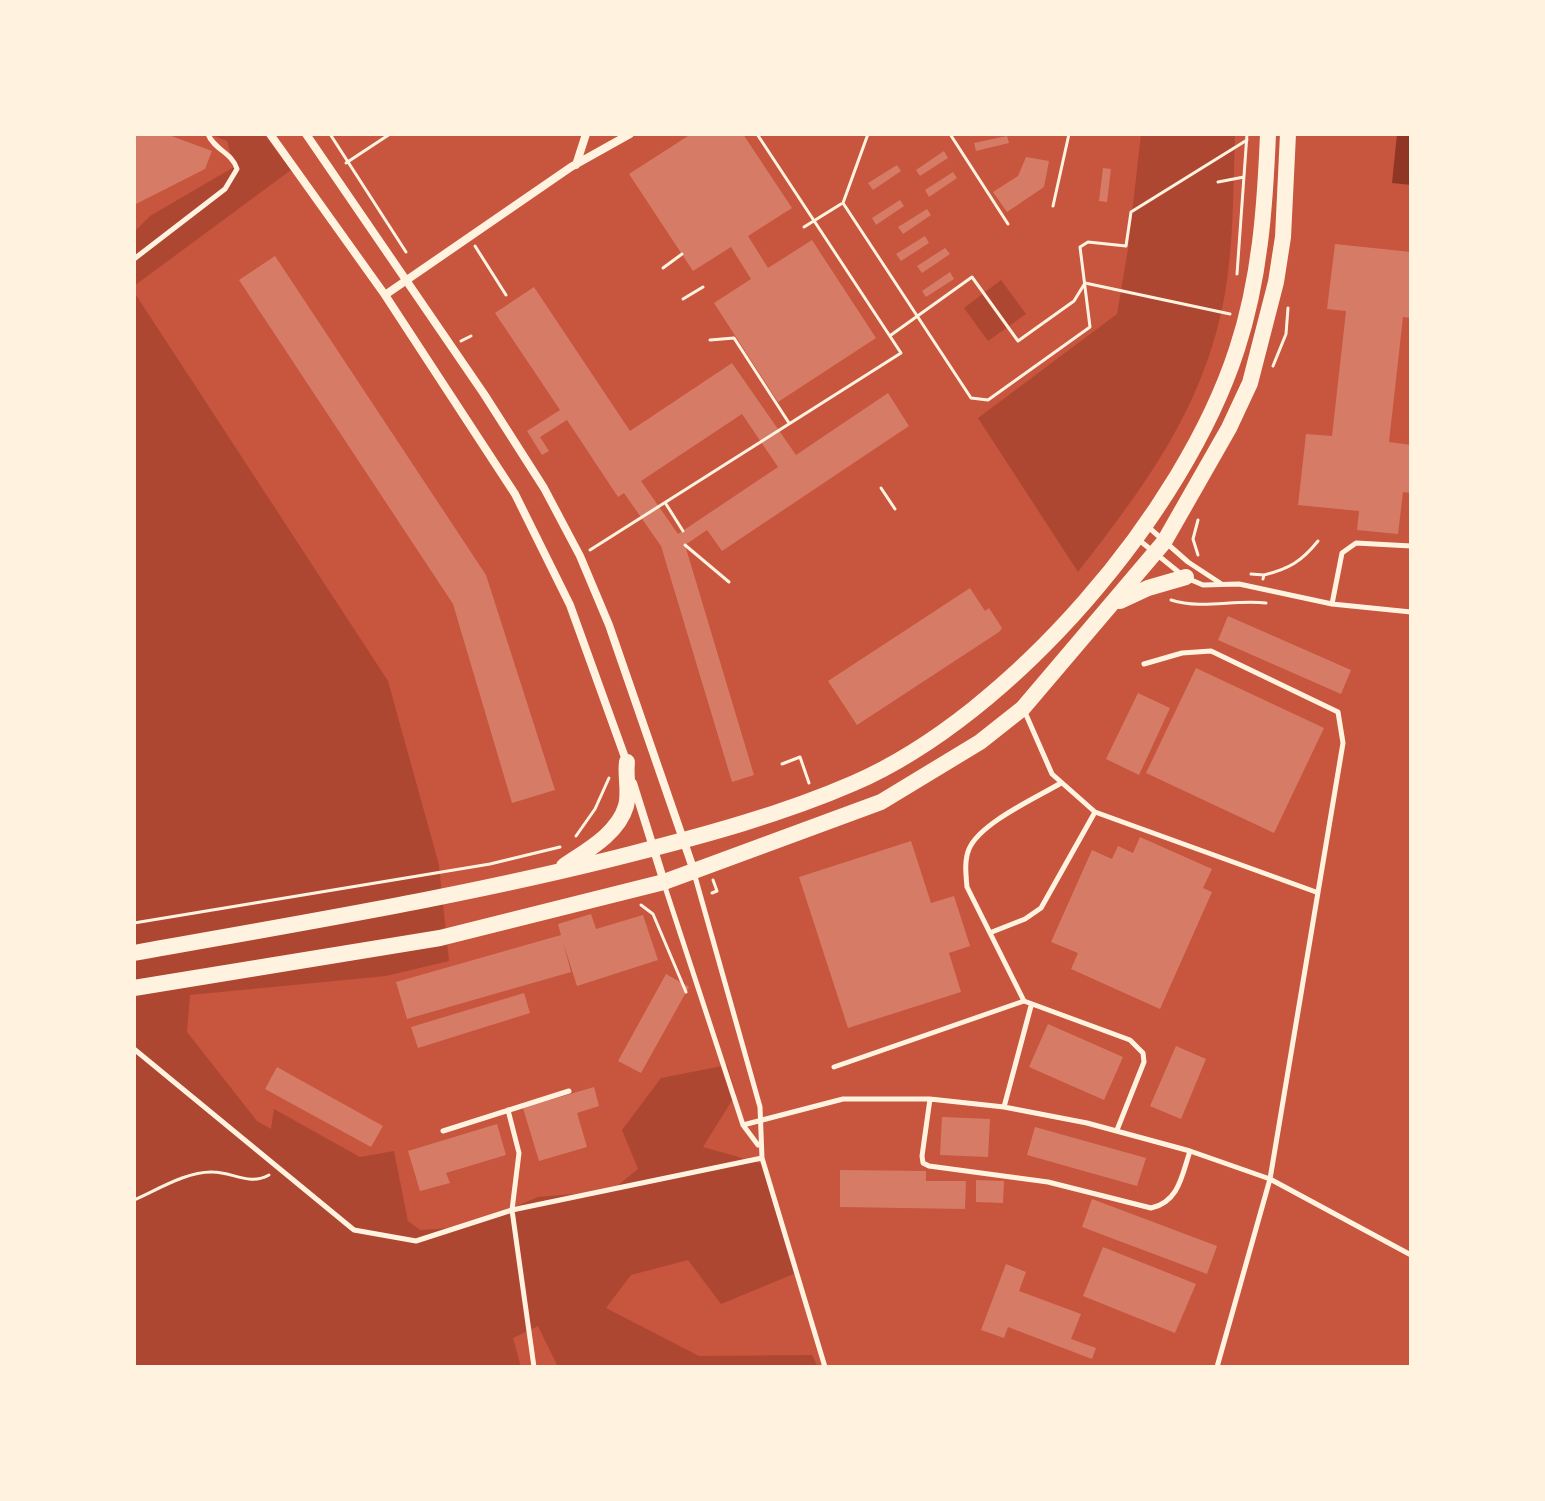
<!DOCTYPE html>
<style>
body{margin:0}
#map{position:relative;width:1545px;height:1501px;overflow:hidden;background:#c8553d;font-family:"Space Grotesk",sans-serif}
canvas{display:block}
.frame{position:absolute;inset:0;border:136px solid #fff3e0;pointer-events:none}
</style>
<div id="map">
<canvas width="1545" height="1501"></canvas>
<div class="frame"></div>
</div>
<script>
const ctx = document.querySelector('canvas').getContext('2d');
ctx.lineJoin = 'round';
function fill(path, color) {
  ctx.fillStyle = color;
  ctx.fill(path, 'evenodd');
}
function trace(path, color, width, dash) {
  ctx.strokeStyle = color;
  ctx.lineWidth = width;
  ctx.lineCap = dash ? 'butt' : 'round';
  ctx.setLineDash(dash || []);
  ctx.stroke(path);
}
const green = new Path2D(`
 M 210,134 L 264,134 L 291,170 L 134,286 L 134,232 L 150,216 L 234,167 L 227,141 Z
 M 1141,134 L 1235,134 C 1233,188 1234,246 1224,299 C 1203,409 1144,487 1078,572 L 978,418 L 1117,314 L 1128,249 Z
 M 1001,280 L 1026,314 L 988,341 L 964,308 Z
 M 134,292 L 388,681 L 439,865 L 449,961 L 386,976 L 190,995 L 187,1032 L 257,1121 L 271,1129 L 274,1109 L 360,1157 L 394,1151 L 408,1221 L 420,1230 L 467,1227 L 538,1197 L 611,1191 L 638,1169 L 622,1130 L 661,1078 L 727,1065 L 736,1094 L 703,1147 L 763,1164 L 796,1273 L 721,1304 L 688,1260 L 631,1275 L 606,1308 L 699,1356 L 812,1355 L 818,1367 L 558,1367 L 538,1326 L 513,1338 L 521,1367 L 134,1367 Z`);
const water = new Path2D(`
 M 1397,134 L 1411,134 L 1411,185 L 1392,183 Z`);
const building = new Path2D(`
 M 134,134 L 166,134 L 212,151 L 205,169 L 134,205 Z
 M 691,134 L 743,134 L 792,208 L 748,236 L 768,268 L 812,240 L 876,338 L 778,402 L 714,303 L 751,279 L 731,247 L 693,271 L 629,174 Z
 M 1007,136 L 1009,143 L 976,151 L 974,143 Z
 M 944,151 L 948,158 L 920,176 L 916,170 Z
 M 1026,157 L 1049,161 L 1044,187 L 1007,212 L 993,192 L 1018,176 Z
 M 897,165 L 901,171 L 873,190 L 868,183 Z
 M 1103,168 L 1111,169 L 1107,202 L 1099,201 Z
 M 953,172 L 957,178 L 929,197 L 925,190 Z
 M 900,200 L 904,206 L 876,225 L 872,218 Z
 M 927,209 L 931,215 L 903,234 L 898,227 Z
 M 925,236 L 929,243 L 901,261 L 896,254 Z
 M 1335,244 L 1411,252 L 1411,318 L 1403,317 L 1389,442 L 1411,445 L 1411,493 L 1403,492 L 1398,534 L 1357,530 L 1359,511 L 1298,505 L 1306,434 L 1332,436 L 1346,311 L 1327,309 Z
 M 945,248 L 950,254 L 922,273 L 917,266 Z
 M 275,256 L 486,575 L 555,790 L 512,803 L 453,604 L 239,280 Z
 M 950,272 L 954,279 L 926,297 L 922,291 Z
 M 534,287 L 630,431 L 732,363 L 796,455 L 888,393 L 909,426 L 722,551 L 707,530 L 685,545 L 754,775 L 732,782 L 661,546 L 624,493 L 618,497 L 567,420 L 540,437 L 549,451 L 542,455 L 527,431 L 560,410 L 495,313 ZM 742,414 L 778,467 L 678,534 L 641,481 Z
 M 970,588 L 985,611 L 989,608 L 1002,628 L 999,632 L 857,725 L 828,681 Z
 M 1228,616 L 1351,670 L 1341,694 L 1218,640 Z
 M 1196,668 L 1324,728 L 1274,833 L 1146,773 Z
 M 1138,693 L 1170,708 L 1139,775 L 1106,759 Z
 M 1140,837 L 1212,869 L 1203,888 L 1212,892 L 1160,1009 L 1071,969 L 1078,953 L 1051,942 L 1092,850 L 1112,859 L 1118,846 L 1133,853 Z
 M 911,841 L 931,903 L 954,896 L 970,946 L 949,953 L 961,992 L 848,1028 L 799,877 Z
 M 591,914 L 596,929 L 643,915 L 658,960 L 577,986 L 563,942 L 571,972 L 407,1019 L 396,982 L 561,935 L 558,924 Z
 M 666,974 L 689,987 L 641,1073 L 618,1061 Z
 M 524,993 L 530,1013 L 418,1048 L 411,1027 Z
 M 1048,1024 L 1123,1057 L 1104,1100 L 1029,1067 Z
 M 1176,1046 L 1206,1059 L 1181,1119 L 1150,1106 Z
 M 277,1067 L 383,1126 L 371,1147 L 265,1089 Z
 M 594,1087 L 599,1106 L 577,1113 L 587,1147 L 539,1161 L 523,1108 Z
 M 942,1117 L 990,1119 L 988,1157 L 940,1155 Z
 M 497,1124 L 506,1155 L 446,1173 L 450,1183 L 420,1191 L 408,1151 Z
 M 1035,1127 L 1146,1158 L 1137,1186 L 1027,1155 Z
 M 840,1170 L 926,1171 L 926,1181 L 966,1181 L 965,1209 L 840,1207 Z
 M 976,1180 L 1004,1181 L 1003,1203 L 976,1202 Z
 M 1092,1199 L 1217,1246 L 1207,1274 L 1082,1227 Z
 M 1103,1247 L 1196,1284 L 1175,1333 L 1083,1296 Z
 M 1006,1264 L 1026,1272 L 1019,1291 L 1081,1314 L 1071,1339 L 1096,1348 L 1092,1359 L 1008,1327 L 1004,1338 L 981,1330 Z`);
const path = new Path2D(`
 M 330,134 L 406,252
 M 868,134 L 843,203 L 971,398 L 988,400 L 1090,327 L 1080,247 L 1088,242 L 1126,246 L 1131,212 L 1247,140
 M 950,134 L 1008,224
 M 346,163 L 390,134
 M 1218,182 L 1244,177
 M 1053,206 L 1069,134
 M 804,227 L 841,204
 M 475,246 L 506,295
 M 663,268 L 682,254
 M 1237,274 L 1247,134
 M 683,299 L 703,287
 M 891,335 L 972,277 L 1018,341 L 1074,301 L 1085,283 L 1230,314
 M 710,340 L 734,338 L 789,423
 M 461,341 L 471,336
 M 1273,366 L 1286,334 L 1288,308
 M 881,488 L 895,509
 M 666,504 L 683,531
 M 1198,520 L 1193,539 L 1198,555
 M 685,545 L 729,582
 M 590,550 L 901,353 L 757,134
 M 1251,574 L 1264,575 L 1263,579
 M 1264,575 C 1289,569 1302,561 1318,541
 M 1171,600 C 1203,610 1234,599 1266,603
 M 782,764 L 800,757 L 809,783
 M 576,836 L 595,809 L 609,778
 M 712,893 L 717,891 L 713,880
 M 641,905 L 653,914 L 686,992
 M 134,923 L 490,864 L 560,847
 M 134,1200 C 157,1190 187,1171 213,1172 C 232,1172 250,1186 269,1175`);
const service = new Path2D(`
 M 134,259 L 225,189 L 237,169 C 232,152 214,150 208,134
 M 1146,525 L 1188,562 L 1220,583
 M 1139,540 L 1181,574
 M 1189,579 L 1203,585 L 1239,584 L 1332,604 L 1411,612
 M 1332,604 L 1342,553 L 1356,543 L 1411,546
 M 1144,664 L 1182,653 L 1211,651 L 1338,712 L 1343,743 L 1270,1179 L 1217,1367
 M 1024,710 L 1052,774 L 1095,812 L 1316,892
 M 1061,783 C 1036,798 980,823 969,849 C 964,861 966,875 967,887 L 1024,1001 L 1130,1040 L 1143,1053 L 1144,1062 L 1117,1130
 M 694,873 L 760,1107 L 762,1158 L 825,1367
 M 665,887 L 743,1125 L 758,1145
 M 992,932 L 1025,919 L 1041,908 L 1095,812
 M 134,1049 L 354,1230 L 416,1241 L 512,1210 L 762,1158
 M 834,1067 L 1024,1001
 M 930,1099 L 922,1156 L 923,1163 L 929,1166 L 1048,1182 L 1151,1208 C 1179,1202 1182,1175 1190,1151
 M 1004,1107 L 1031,1006
 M 508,1110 L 519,1153 L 512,1210 L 534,1367
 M 743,1125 L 843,1099 L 930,1099 L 1004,1107 L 1087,1123 L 1190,1151 L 1270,1179 L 1411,1255
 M 443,1131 L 569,1091`);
const minor = new Path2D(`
 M 270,134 L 385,295 L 515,494 L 570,605 L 627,763
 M 306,134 L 484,394 L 544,488 L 580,556 L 609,625 L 694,871
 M 576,165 L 586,134
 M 385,295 L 571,167 L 630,134
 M 633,783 L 664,882`);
const primary = new Path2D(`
 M 1120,601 L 1148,588 L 1186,577
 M 564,866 C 586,851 618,834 626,806 C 630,793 625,776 627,762
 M 134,953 C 300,923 467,896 631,854 C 705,835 783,814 854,783 C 1012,714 1184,513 1237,349 C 1260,279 1265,207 1268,134
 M 134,988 L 440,938 L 664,882 L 881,802 L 980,742 L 1023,708 L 1164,542 L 1229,428 L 1250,383 L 1276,282 L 1283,237 L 1288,134`);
fill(green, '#ae4732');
fill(water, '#8f3625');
fill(building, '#d67c66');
trace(path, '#fff3e0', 3);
trace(service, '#fff3e0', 5);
trace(minor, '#fff3e0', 8);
trace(primary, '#fff3e0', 16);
</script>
